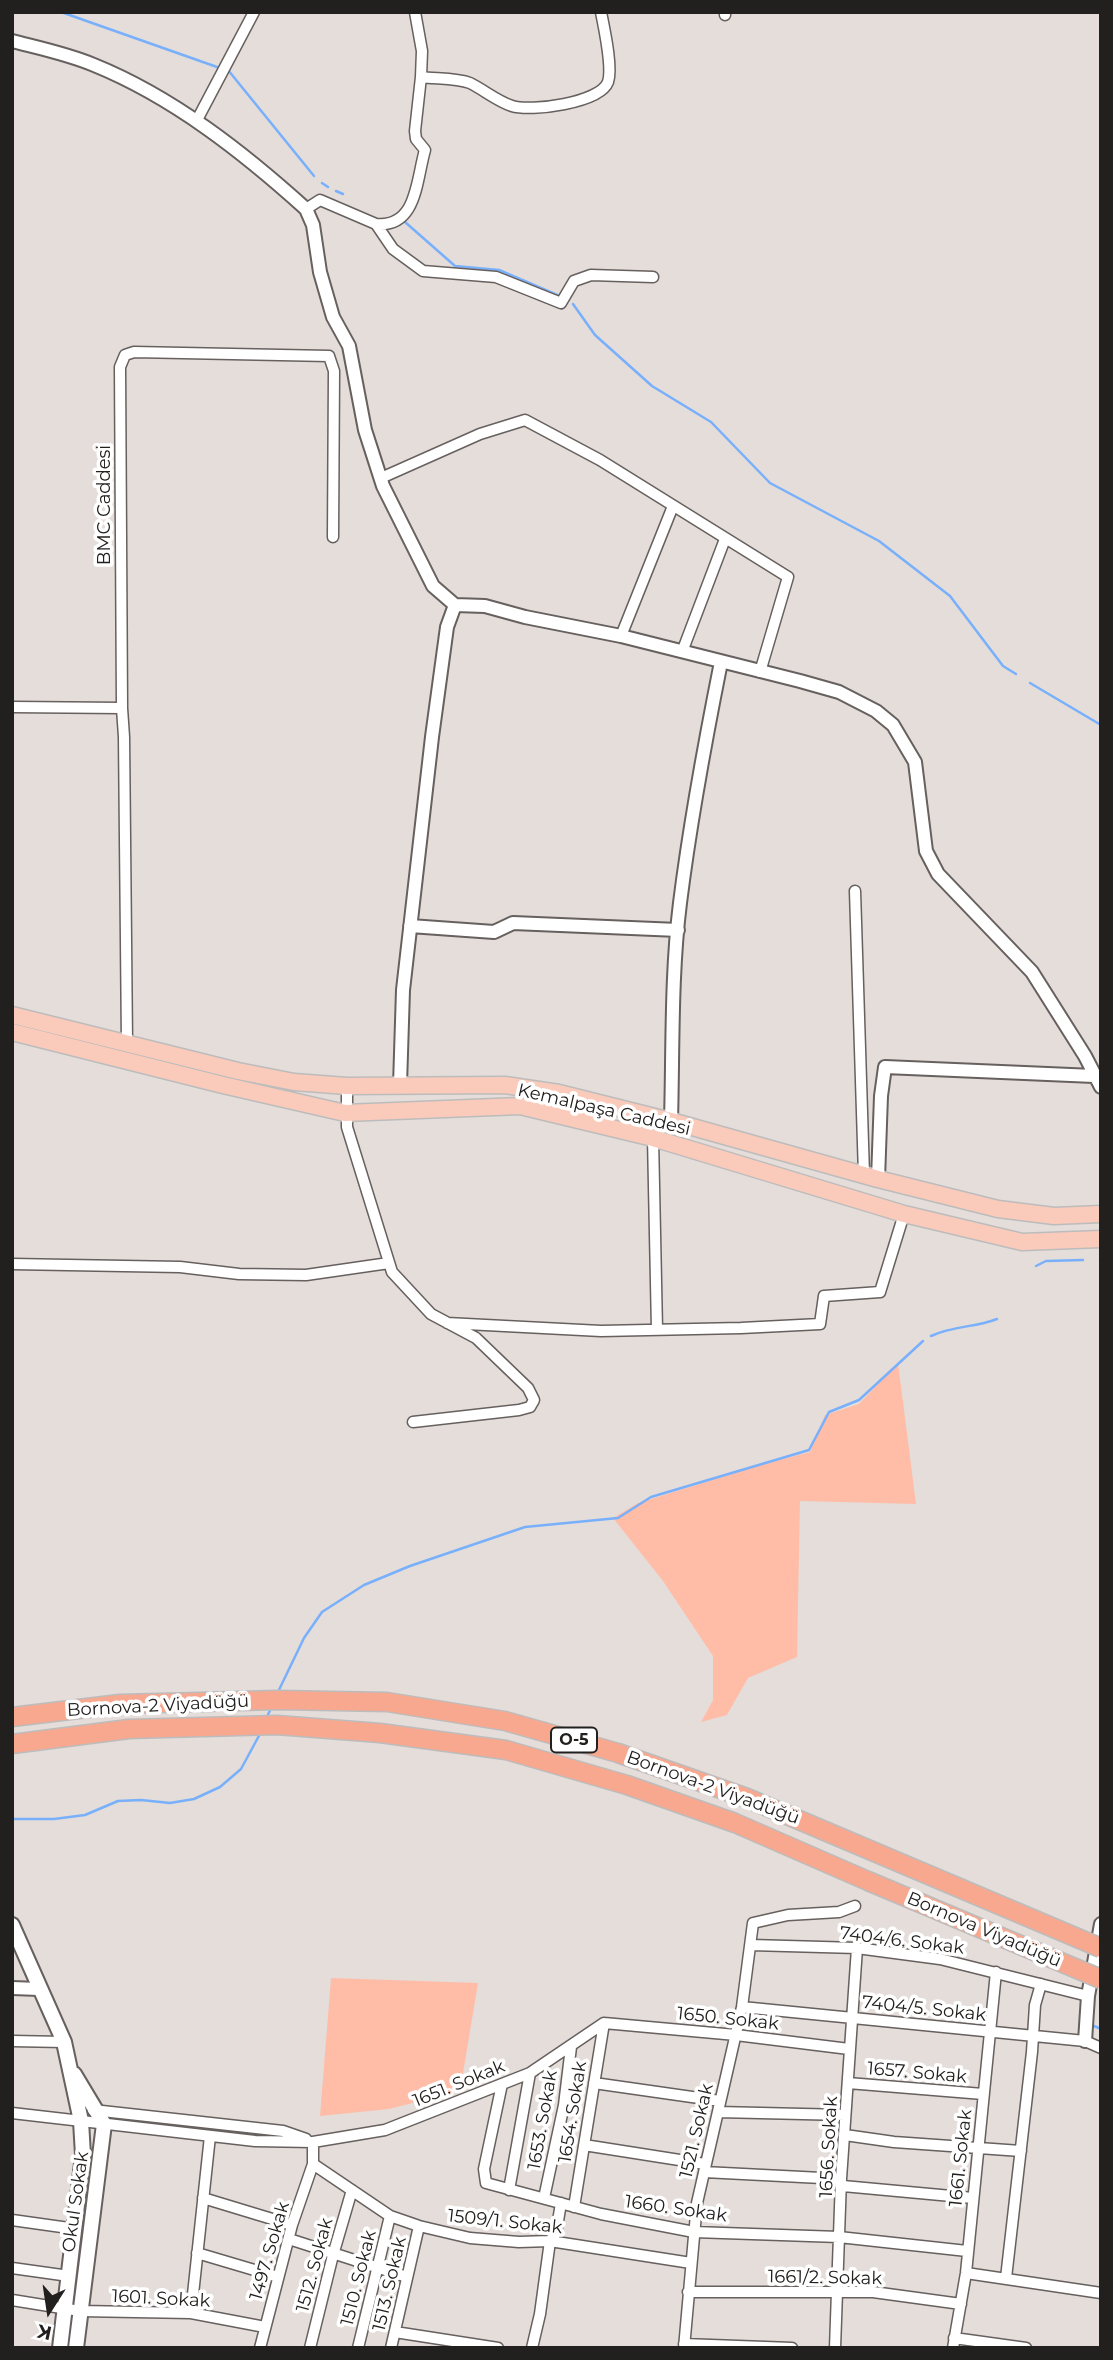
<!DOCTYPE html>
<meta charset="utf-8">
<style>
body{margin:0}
#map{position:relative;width:1113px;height:2360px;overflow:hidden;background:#e4ddda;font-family:Montserrat,sans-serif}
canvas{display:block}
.frame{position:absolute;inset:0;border:14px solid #22201f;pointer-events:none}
.north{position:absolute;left:14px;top:2276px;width:70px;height:70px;-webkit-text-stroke:5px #fff;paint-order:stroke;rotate:192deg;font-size:19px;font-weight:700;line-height:28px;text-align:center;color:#22201f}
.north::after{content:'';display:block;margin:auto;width:24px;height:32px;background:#22201f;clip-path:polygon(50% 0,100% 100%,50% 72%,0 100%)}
</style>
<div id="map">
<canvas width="1113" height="2360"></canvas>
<div class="frame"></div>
<div class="north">K</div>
</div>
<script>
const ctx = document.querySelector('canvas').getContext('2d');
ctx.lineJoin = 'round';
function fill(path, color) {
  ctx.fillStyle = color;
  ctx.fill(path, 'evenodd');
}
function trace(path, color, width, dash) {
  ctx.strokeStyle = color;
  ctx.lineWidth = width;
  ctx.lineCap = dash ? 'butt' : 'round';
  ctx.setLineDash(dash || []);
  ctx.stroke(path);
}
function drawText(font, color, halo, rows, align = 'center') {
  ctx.font = font + ' Montserrat,sans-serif';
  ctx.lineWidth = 7;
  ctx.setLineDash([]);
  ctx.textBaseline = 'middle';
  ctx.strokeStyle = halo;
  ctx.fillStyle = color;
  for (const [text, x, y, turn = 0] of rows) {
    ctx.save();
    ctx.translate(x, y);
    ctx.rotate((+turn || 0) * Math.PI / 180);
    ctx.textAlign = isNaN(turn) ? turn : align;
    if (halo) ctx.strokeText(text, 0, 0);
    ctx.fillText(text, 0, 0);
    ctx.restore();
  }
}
const green = new Path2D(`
 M 898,1363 L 916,1504 L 800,1501 L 797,1657 L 748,1678 L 727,1715 L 701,1722 L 713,1700 L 713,1656 L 663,1581 L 613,1518 L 638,1503 L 764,1464 L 810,1452 L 825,1415 L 859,1404 Z
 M 331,1978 L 478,1983 L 460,2091 L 389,2109 L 320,2116 Z`);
const stream = new Path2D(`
 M 61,12 L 217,67
 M 228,70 L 314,176
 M 322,183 L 328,187
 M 336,191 L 343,194
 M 405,222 L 455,266 L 499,270 L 562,297
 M 573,304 L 595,335 L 652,386 L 711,422 L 770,483 L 879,541 L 950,596 L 1003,666 L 1016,674
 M 1030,683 L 1101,725
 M 1100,1260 L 1101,1260
 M 1036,1266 L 1046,1261 L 1083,1260
 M 931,1336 C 955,1325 974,1328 997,1319
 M 277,1694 L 304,1638 L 322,1612 L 364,1585 L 410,1566 L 525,1527 L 618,1518 L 651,1497 L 809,1450 L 829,1412 L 859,1400 L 923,1341
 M 266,1719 L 272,1706
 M 12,1819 L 54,1819 L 85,1815 L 118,1801 L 141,1800 L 170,1803 L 194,1799 L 220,1787 L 241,1769 L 261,1732
 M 1094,2026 L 1101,2029`);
const minor = new Path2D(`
 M 415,12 L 422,51 L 421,77 C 436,79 456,78 470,83 C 484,90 497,101 512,106 C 531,112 600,103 608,82 C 613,67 604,28 601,12
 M 725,12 L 725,15
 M 197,120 L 254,12
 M 306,209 L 320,200 L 376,224 L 393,249 L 423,271 L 496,277 L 561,303 L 574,281 L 591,275 L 653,277
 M 376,224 C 417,228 416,181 425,150 L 416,139 L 415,131 L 421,77
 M 381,478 L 480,434 L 525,420 L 600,460 L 788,577 L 760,672
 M 621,636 L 673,506
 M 682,652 L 725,539
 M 12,707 L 122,708
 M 855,891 L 864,1175
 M 127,1044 L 124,737 L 122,708 L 120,367 L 125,355 L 134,352 L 329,356 L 334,371 L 333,537
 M 347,1086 L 347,1127 L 392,1272 L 431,1314 L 476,1338 L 528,1388 L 534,1400 L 530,1407 L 519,1410 L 413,1422
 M 653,1138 L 657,1330
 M 12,1264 L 180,1267 L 239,1274 L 306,1275 L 389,1263
 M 447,1323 L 601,1331 L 741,1328 L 820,1324 L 824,1296 L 880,1292 L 904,1214
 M 751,1945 L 857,1948 L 940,1959 L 1088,1996
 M 742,2007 L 1085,2041 L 1101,2048
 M 604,2023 L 736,2035 L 849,2049
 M 12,2041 L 64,2042
 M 594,2083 L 720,2101
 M 848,2083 L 983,2094
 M 502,2084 L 484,2169 L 486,2183 L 601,2214 L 694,2232 L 839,2237 L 967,2251
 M 93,2110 L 283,2131 L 306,2139
 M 718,2112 L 845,2115
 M 12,2113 L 255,2141 L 313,2142 L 385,2130 L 530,2073 L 604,2023
 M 845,2135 L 894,2142 L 1021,2151
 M 584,2145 L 705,2164
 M 313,2164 L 390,2216 L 419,2226 L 470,2238 L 519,2242 L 550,2241 L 691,2263
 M 704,2172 L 841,2179
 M 843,2186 L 973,2198
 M 509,2190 L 530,2073
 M 203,2198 L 292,2225
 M 544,2198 L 564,2105 L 571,2047
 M 574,2207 L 604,2023
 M 12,2220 L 76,2229
 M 289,2239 L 407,2277
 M 197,2253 L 278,2277
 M 12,2268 L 69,2276
 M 966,2273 L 1101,2293
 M 1006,2278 L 1032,2052 L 1035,2005 L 1041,1984
 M 688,2292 L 873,2292 L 961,2304
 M 12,2300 L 80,2311 L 191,2313 L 265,2327
 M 191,2313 L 210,2136
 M 395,2332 L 498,2348
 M 954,2338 L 1026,2348
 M 684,2344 L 792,2348
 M 260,2348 L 292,2225 L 313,2164 L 313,2142
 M 310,2348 L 333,2255 L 352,2190
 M 358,2348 L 390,2216
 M 391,2348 L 419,2226
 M 532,2348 L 540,2314 L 550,2241 L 556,2233 L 561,2203
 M 684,2348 L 697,2203 L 742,2007 L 753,1923 L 788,1915 L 839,1912 L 855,1906
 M 835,2348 L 841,2179 L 857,1948
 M 953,2348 L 966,2273 L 996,1972`);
const tertiary = new Path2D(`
 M 12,41 C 39,48 68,54 94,65 C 173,97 244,153 306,209 L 313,225 L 320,272 L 333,317 L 349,346 L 365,430 L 383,486 L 433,586 L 455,605 L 485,606 L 525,617 L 621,636 L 800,681 L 839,692 L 876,711 L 893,725 L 915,762 L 926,851 L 938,874 L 1032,972 L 1085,1056 L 1101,1087
 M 410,926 L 494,932 L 513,923 L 678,930
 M 400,1085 L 403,990 L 432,737 L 447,627 L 455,605
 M 671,1121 C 673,1048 671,975 680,903 C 690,823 705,742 721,662
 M 878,1179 L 881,1096 L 885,1067 L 1094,1076
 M 12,1988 L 39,1989
 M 1085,2041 L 1088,1996 L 1101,1924`);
const secondary = new Path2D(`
 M 12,1925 L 64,2042 L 81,2121 L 83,2155 L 60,2348
 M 74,2074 L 104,2124 L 76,2348`);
const primary = new Path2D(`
 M 12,1015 L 238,1071 L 294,1082 L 347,1086 L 505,1085 L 559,1093 L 671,1121 L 878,1179 L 998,1209 L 1054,1216 L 1101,1214
 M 12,1032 L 223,1085 L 345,1113 L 520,1106 L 653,1138 L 904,1214 L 1022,1242 L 1101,1239`);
const motorway = new Path2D(`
 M 12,1744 L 129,1729 L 277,1725 L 380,1733 L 506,1750 L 627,1785 L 735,1823 L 868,1881`);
const motorwayBridge = new Path2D(`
 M 12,1717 L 120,1704 L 278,1700 L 387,1702 L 505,1721 L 618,1753 L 747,1798 L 1101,1948
 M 868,1881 L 1101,1979`);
const shields = [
 [574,1740,46]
];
const shieldNames = [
 ["O-5",574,1740]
];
const streetNames = [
 ["BMC Caddesi",105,505,-90],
 ["Kemalpaşa Caddesi",604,1110,13],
 ["Bornova-2 Viyadüğü",158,1706,-3],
 ["Bornova-2 Viyadüğü",713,1788,20],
 ["Bornova Viyadüğü",984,1930,23],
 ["7404/6. Sokak",902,1941,7],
 ["7404/5. Sokak",924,2009,6],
 ["1650. Sokak",728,2019,6],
 ["1657. Sokak",917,2073,5],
 ["1651. Sokak",459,2084,-22],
 ["1654. Sokak",573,2112,-81],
 ["1653. Sokak",543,2120,-80],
 ["1521. Sokak",697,2131,-77],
 ["1656. Sokak",829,2147,-87],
 ["1661. Sokak",961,2158,-84],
 ["Okul Sokak",76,2202,-82],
 ["1660. Sokak",676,2209,8],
 ["1509/1. Sokak",505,2222,6],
 ["1497. Sokak",270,2251,-74],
 ["1512. Sokak",315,2265,-75],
 ["1510. Sokak",359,2278,-76],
 ["1661/2. Sokak",825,2278,1],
 ["1513. Sokak",390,2284,-77],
 ["1601. Sokak",161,2299,3]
];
fill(green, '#ffbda8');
trace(stream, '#79b0fb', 2.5);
trace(minor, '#66605e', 13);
trace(tertiary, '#66605e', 16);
trace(secondary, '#66605e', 18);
trace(primary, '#bdbcbc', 19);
trace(motorway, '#bdbcbc', 21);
trace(minor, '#fff', 10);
trace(tertiary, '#fff', 12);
trace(secondary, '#fff', 14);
trace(primary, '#facbbb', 16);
trace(motorway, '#f7a88e', 18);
trace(motorwayBridge, '#bdbcbc', 21, []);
trace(motorwayBridge, '#f7a88e', 18);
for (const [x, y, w] of shields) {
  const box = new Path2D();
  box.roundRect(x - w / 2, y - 12.5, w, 25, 5);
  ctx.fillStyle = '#fff';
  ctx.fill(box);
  trace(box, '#22201f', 2);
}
drawText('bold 16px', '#22201f', null, shieldNames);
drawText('18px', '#22201f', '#fff', streetNames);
</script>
